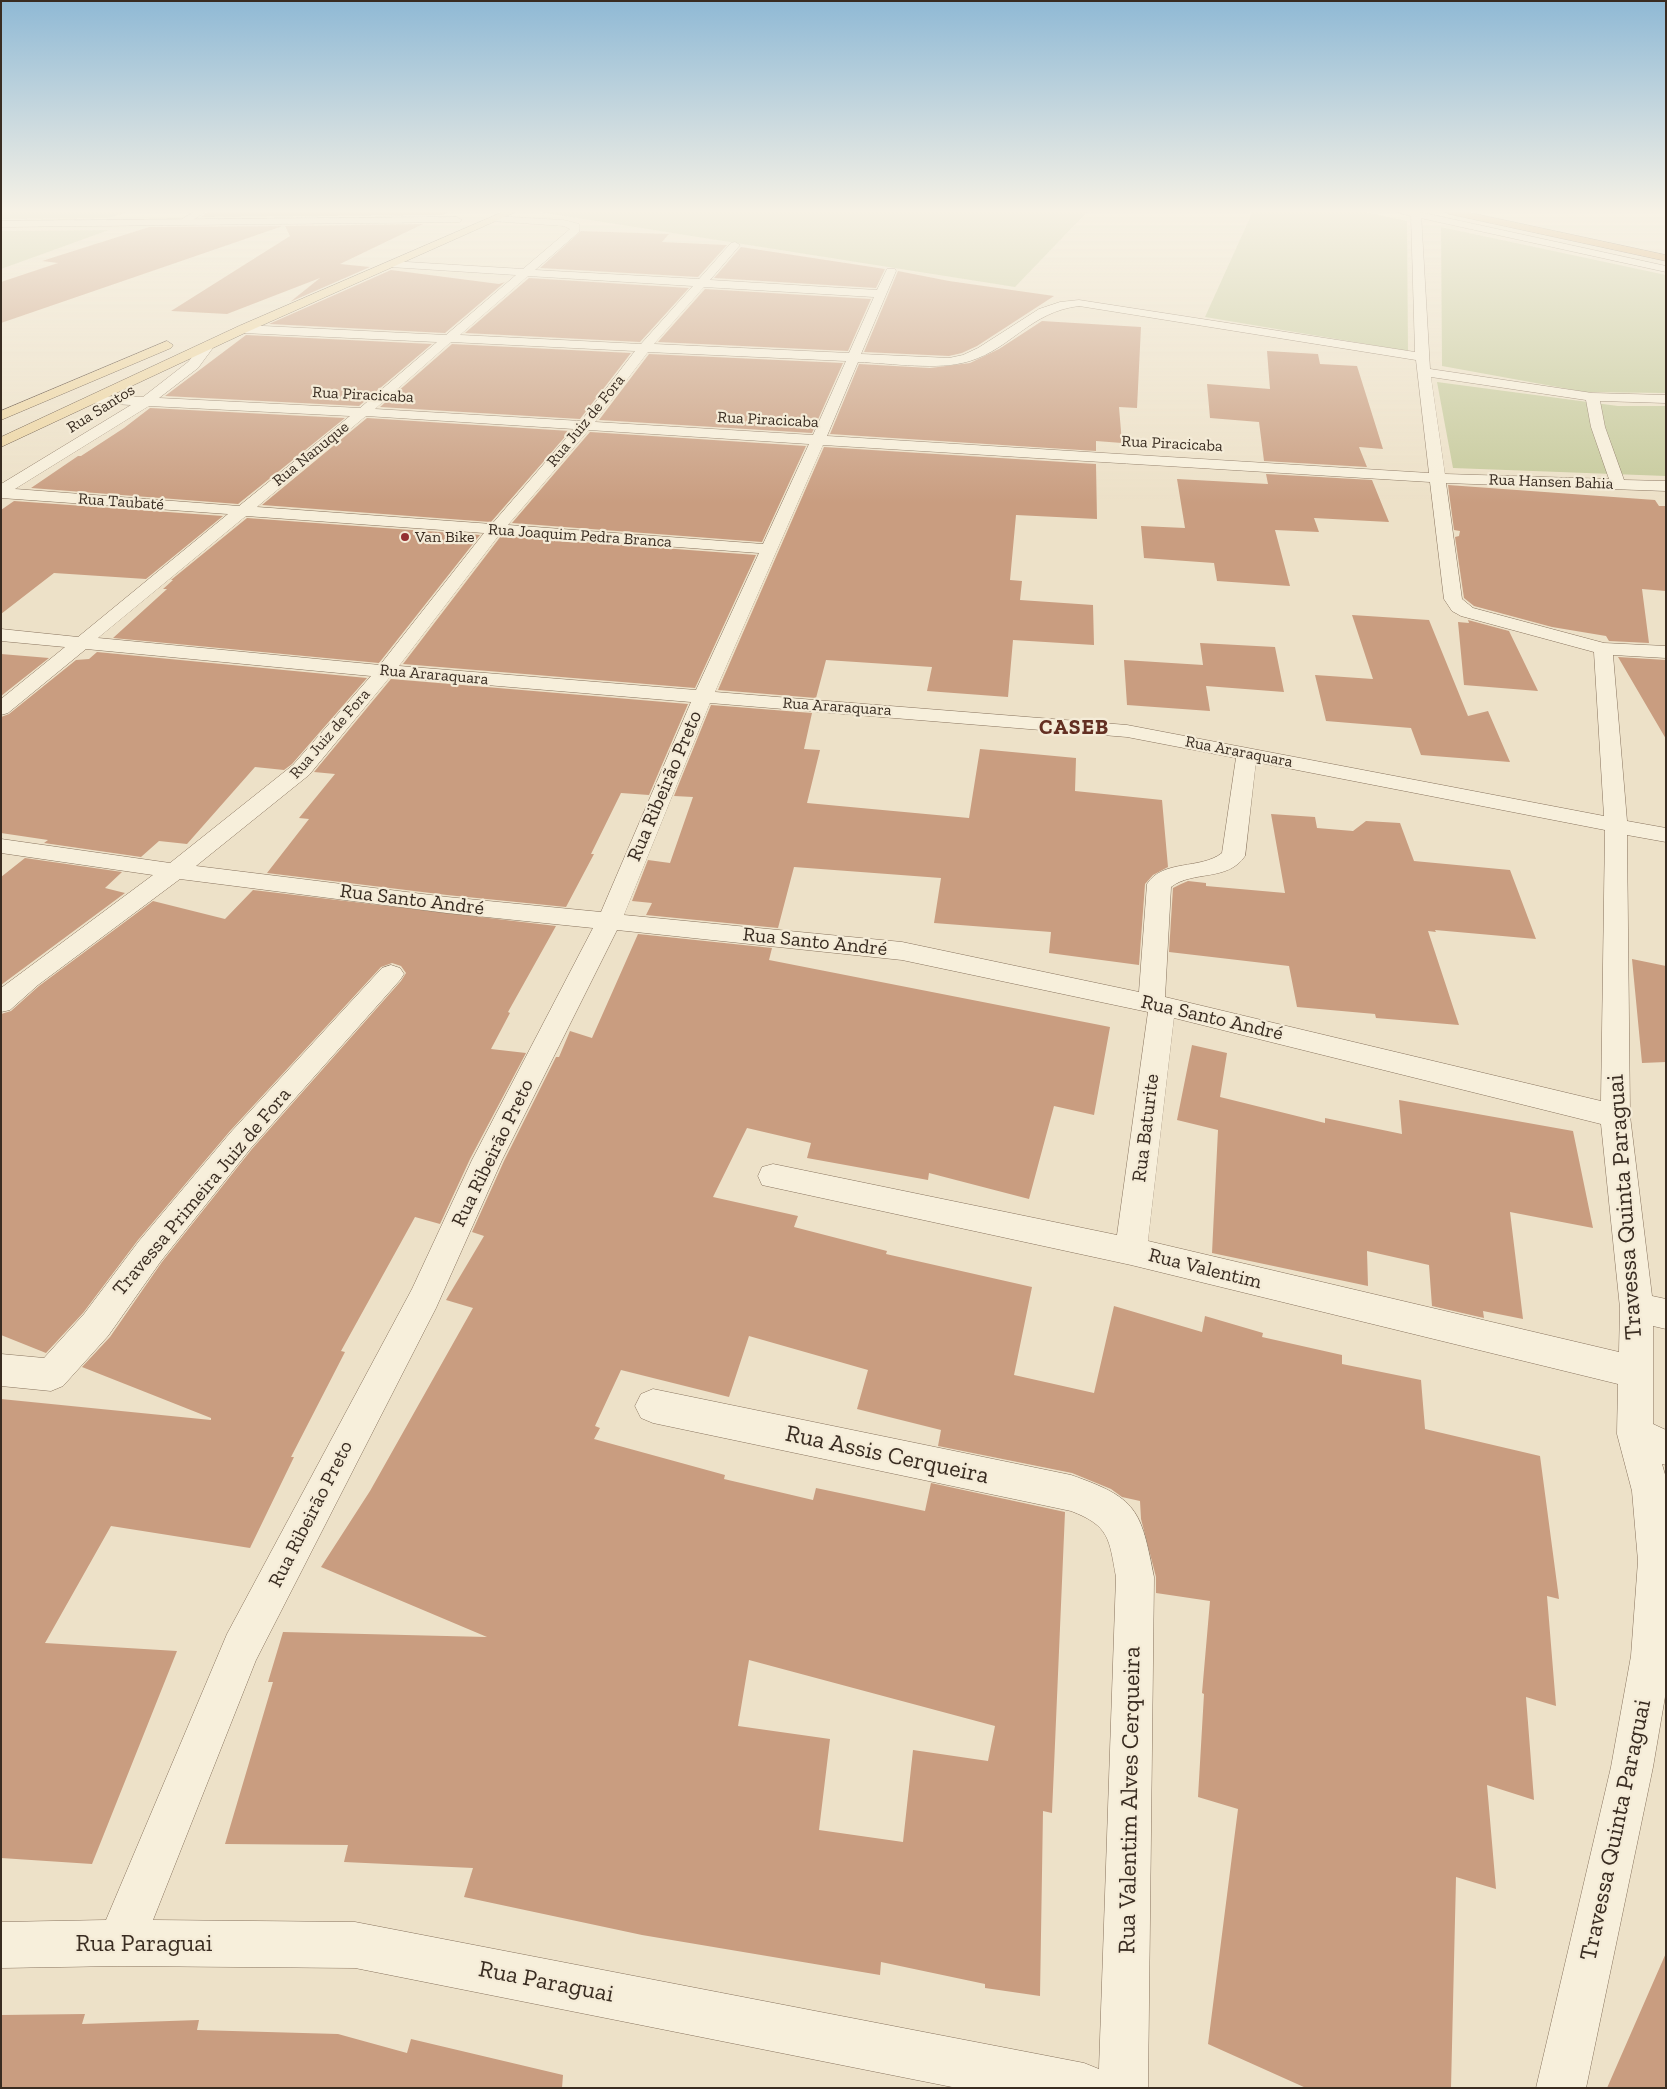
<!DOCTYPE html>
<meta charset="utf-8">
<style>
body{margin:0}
#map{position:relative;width:1667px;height:2089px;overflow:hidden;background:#ede1c8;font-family:"Zilla Slab",serif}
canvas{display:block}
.frame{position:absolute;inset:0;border:2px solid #392c21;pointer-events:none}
</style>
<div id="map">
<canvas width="1667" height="2089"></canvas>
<div class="frame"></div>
</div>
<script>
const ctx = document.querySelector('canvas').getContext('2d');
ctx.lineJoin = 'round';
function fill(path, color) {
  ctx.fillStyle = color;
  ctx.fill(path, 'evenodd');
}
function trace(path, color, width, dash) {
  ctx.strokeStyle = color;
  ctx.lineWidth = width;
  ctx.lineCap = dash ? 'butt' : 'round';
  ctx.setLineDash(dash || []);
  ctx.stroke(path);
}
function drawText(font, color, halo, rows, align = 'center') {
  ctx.font = font + ' "Zilla Slab",serif';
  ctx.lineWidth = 4.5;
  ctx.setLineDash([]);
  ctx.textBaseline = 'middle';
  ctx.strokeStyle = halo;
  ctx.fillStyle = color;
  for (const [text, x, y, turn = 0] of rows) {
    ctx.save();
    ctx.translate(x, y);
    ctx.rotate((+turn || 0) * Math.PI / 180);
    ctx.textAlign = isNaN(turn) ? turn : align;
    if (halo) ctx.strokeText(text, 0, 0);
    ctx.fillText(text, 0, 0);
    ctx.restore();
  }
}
const green = new Path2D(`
 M 1,211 L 131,211 L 108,218 L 1,219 Z
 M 533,211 L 1088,211 L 1015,287 Z
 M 1253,211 L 1360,211 L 1407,221 L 1408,351 L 1205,317 Z
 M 1441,227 L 1666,275 L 1666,393 L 1585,392 L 1442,366 Z
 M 109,230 L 1,269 L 1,231 Z
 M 1437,382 L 1618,406 L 1666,406 L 1666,476 L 1453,468 Z`);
const building = new Path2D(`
 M 209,211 L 451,211 L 442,215 L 201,217 Z
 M 423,224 L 340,264 L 370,267 L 290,302 L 320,278 L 227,314 L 171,311 L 290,236 L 285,226 Z
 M 283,226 L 1,323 L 1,282 L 58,263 L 42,261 L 149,227 Z
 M 581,231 L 669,234 L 662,242 L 727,245 L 698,277 L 540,268 Z
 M 741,247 L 885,269 L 876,288 L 714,278 Z
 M 391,270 L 499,284 L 505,282 L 445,333 L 269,324 Z
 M 898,271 L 949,281 L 1054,296 L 977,346 L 962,353 L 949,356 L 864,352 Z
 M 529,278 L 689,288 L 640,342 L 465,333 Z
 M 705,289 L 871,299 L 848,351 L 658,342 Z
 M 1042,321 L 1141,327 L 1137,408 L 1119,407 L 1122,443 L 1096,441 L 1096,451 L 830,434 L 859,364 L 930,368 L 970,363 L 999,349 Z
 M 246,335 L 432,344 L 359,406 L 165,396 Z
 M 452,344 L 631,353 L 580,419 L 380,407 Z
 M 1267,351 L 1318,354 L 1320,364 L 1357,366 L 1383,449 L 1359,447 L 1367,467 L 1264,461 L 1259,422 L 1210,418 L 1207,384 L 1270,389 Z
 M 649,354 L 843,363 L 812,433 L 599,420 Z
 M 150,408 L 345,418 L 238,504 L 31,488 L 78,456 L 81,456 L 124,428 Z
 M 367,418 L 570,431 L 491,522 L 262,505 Z
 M 590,432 L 806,446 L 762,542 L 512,523 Z
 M 824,447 L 1096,464 L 1097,519 L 1016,515 L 1010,580 L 1022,581 L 1020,600 L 1093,605 L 1094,645 L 1013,640 L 1008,697 L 927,691 L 932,667 L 826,660 L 816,698 L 718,690 Z
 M 1266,474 L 1372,480 L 1389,522 L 1314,518 L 1319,532 L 1275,530 L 1290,586 L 1217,581 L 1214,563 L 1144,558 L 1141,526 L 1185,528 L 1177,479 L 1268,484 Z
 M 1448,485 L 1655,500 L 1659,506 L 1666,506 L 1666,591 L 1642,589 L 1649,643 L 1609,641 L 1606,636 L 1552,627 L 1474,606 L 1464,598 L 1455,537 L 1459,536 L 1460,531 L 1454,530 Z
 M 14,501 L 223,516 L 146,579 L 54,573 L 1,614 L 1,510 Z
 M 247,518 L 480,535 L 379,663 L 113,638 L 167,589 L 163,589 L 173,580 L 171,580 Z
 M 501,536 L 756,555 L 695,688 L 403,664 Z
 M 1352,615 L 1429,620 L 1468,716 L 1488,711 L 1510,762 L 1421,755 L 1411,728 L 1326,721 L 1315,675 L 1373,679 Z
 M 1468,620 L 1509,631 L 1538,691 L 1464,685 L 1458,622 L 1469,623 Z
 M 1200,643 L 1275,647 L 1284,692 L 1206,686 L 1210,711 L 1127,705 L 1124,660 L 1203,665 Z
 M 97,652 L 367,678 L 292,764 L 284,770 L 255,767 L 187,844 L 159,841 L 141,857 L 44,843 L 48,840 L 1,833 L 1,717 L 9,714 L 76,660 L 89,659 Z
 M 1,654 L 49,658 L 1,696 Z
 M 1618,657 L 1666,660 L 1666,739 L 1649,710 Z
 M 391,679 L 688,704 L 649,795 L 621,793 L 591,854 L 594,854 L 566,907 L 447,895 L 267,873 L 309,819 L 299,818 L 335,774 L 314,772 Z
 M 711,705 L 812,713 L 804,749 L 820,750 L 807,803 L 969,818 L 980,749 L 1076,758 L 1075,791 L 1162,800 L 1168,867 L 1153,875 L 1145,884 L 1139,965 L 1049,953 L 1051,932 L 934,923 L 941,878 L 794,867 L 778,928 L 646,915 L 652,903 L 632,901 L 648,860 L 670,863 L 693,797 L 674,796 Z
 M 1271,814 L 1315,817 L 1317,828 L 1353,831 L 1366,821 L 1400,823 L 1414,861 L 1510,870 L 1536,939 L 1435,930 L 1436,932 L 1428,931 L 1459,1025 L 1376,1018 L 1375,1014 L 1297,1007 L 1289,966 L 1169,952 L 1173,888 L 1181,884 L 1188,881 L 1206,883 L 1206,886 L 1285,893 Z
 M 25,858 L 122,872 L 105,888 L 125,893 L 1,985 L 1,877 Z
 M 253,890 L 556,926 L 508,1012 L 510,1013 L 491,1049 L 526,1053 L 470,1159 L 440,1224 L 415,1217 L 341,1351 L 345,1352 L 291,1457 L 294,1457 L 250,1548 L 111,1526 L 45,1643 L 177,1651 L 92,1864 L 1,1858 L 1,1399 L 211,1420 L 211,1418 L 82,1367 L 110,1337 L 162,1262 L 252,1149 L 401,981 L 406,973 L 401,966 L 392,963 L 381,967 L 230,1131 L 138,1240 L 83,1313 L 46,1353 L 1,1335 L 1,1014 L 11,1011 L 39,986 L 153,901 L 225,919 Z
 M 638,934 L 772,948 L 769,960 L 1110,1027 L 1094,1115 L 1054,1106 L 1029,1199 L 929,1173 L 928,1180 L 807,1158 L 811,1143 L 747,1128 L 713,1197 L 798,1216 L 794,1227 L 887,1251 L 886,1254 L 1032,1287 L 1014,1375 L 1094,1393 L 1114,1306 L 1202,1332 L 1205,1316 L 1263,1333 L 1262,1337 L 1342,1355 L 1342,1364 L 1421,1380 L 1425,1429 L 1540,1456 L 1559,1599 L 1547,1596 L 1556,1706 L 1526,1697 L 1534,1800 L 1487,1785 L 1496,1889 L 1456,1877 L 1451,2088 L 1306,2088 L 1208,2044 L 1238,1809 L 1198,1797 L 1204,1694 L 1202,1693 L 1210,1601 L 1156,1593 L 1156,1577 L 1141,1519 L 1140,1501 L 1122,1497 L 1111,1489 L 1072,1473 L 938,1446 L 941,1430 L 857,1409 L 868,1370 L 749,1336 L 729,1397 L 621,1370 L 595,1426 L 600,1428 L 594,1439 L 725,1475 L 724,1479 L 813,1500 L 816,1488 L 925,1511 L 931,1483 L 1065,1512 L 1052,1813 L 1043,1811 L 1040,1996 L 985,1988 L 985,1984 L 881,1962 L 880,1975 L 642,1935 L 464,1897 L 473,1868 L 344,1862 L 348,1845 L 225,1844 L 273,1682 L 268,1682 L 283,1632 L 487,1637 L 321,1567 L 370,1491 L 473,1308 L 446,1300 L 484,1236 L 472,1232 L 504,1161 L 556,1057 L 559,1057 L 570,1031 L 592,1038 ZM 749,1660 L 995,1726 L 988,1761 L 913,1750 L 903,1842 L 819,1830 L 830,1739 L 738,1726 Z
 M 1632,959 L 1666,966 L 1666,1062 L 1642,1063 Z
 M 1192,1045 L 1227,1053 L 1220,1097 L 1325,1123 L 1325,1118 L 1402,1134 L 1399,1100 L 1573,1131 L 1593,1228 L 1510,1212 L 1523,1319 L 1483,1311 L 1484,1318 L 1432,1306 L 1429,1265 L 1367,1251 L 1368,1286 L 1212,1253 L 1218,1130 L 1177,1120 Z
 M 1666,1953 L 1666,2088 L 1607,2088 Z
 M 85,2014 L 82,2024 L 199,2020 L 197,2030 L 338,2034 L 407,2053 L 411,2039 L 563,2075 L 562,2088 L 1,2088 L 1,2015 Z`);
const street = new Path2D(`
 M 195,211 L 207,211 L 187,224 L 181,224 L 181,220 Z
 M 1416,211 L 1421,214 L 1430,369 L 1592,393 L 1666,395 L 1666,403 L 1600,401 L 1605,427 L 1624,480 L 1666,481 L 1666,491 L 1446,483 L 1462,599 L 1473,608 L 1604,643 L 1666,646 L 1666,658 L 1613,655 L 1627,821 L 1666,828 L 1666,842 L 1627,835 L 1630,1116 L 1652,1296 L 1666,1299 L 1666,1329 L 1653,1326 L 1653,1424 L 1666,1430 L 1666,1465 L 1662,1464 L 1666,1478 L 1666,1691 L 1653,1767 L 1586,2088 L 1536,2088 L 1611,1767 L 1631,1656 L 1638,1561 L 1632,1491 L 1617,1434 L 1618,1384 L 1131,1265 L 762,1185 L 758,1176 L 762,1167 L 773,1164 L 1117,1235 L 1148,1012 L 902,960 L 617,930 L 502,1160 L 436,1308 L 256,1660 L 153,1920 L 355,1922 L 1084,2063 L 1099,2069 L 1116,1577 C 1109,1539 1110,1526 1071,1511 L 653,1423 L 641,1418 L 635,1406 L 641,1394 L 653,1389 L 1071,1475 C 1137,1498 1141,1509 1154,1577 L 1148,2088 L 957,2088 L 355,1968 L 120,1966 L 1,1968 L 1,1922 L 106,1920 L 227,1634 L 412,1289 L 472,1160 L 593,928 L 447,913 L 180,879 L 38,985 L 10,1010 L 1,1012 L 1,988 L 153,875 L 1,853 L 1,839 L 170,863 L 293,765 L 371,676 L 86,649 L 8,713 L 1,715 L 1,699 L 65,647 L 1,641 L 1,629 L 78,637 L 228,514 L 1,498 L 1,484 L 131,405 L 97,403 L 92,402 L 90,399 L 92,396 L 143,397 L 188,362 L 205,342 L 209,341 L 215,345 L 198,368 L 159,398 L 360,408 L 437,342 L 243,333 L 237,329 L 243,325 L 446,335 L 516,275 L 390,267 L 385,264 L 390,261 L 523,269 L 570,229 L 564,226 L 491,221 L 491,217 L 494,216 L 564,220 L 579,224 L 579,232 L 535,270 L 699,279 L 731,243 L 735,242 L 740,245 L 710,280 L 877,290 L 887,269 L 895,269 L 896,271 L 861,354 L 949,358 L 963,355 L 978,348 L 1039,309 L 1060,302 L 1079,300 L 1415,352 L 1411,214 ZM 528,276 L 693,286 L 641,344 L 460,335 ZM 704,287 L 874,297 L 849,353 L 654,344 ZM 1079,306 L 1416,360 L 1429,473 L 827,436 L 858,362 C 892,363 938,371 970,361 C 1012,348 1030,312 1079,306 ZM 451,342 L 635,351 L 581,421 L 375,409 ZM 648,352 L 846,361 L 813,435 L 595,422 ZM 1431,377 L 1586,400 L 1591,427 L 1609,479 L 1445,474 ZM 149,406 L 350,416 L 239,506 L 15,489 ZM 366,416 L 574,429 L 492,524 L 257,507 ZM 589,430 L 809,444 L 763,544 L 508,525 ZM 823,445 L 1430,482 L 1444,599 L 1452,611 L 1461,616 L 1594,652 L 1604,816 L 1127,725 L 715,692 ZM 246,516 L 484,533 L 380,665 L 98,638 ZM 500,534 L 759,553 L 696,690 L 399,666 ZM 390,677 L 691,702 L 601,912 L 447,897 L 196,866 L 309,775 ZM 710,703 L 1127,737 L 1236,758 L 1222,853 C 1200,870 1163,859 1147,884 L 1139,992 L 902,942 L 624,915 ZM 1256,762 L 1605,830 L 1601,1101 L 1165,997 L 1171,887 C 1193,870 1228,882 1245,856 ZM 1174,1018 L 1601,1124 L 1620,1308 L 1619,1352 L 1148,1241 Z
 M 391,965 L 400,968 L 404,974 L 400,980 L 251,1148 L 161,1261 L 108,1336 L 63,1386 L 51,1391 L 1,1386 L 1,1354 L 44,1358 L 84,1314 L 139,1241 L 231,1132 L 382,968 Z`);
const secondary = new Path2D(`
 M 1397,211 L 1415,211 L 1666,266 L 1666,272 L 1402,214 Z
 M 457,217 L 462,220 L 460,222 L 1,227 L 1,221 Z`);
const primary = new Path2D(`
 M 505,211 L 518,211 L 247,332 L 1,447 L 1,437 L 239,326 Z
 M 167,341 L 173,345 L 171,348 L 1,420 L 1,411 Z`);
const highway = new Path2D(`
 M 1444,211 L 1462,211 L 1666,255 L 1666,261 L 1449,214 Z`);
const markers = [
 [405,537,5,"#943032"]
];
const farStreetnames = [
 ["Rua Piracicaba",363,395,3],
 ["Rua Santos",101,409,-32],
 ["Rua Piracicaba",768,420,3],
 ["Rua Juiz de Fora",586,421,-51],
 ["Rua Piracicaba",1172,444,3],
 ["Rua Nanuque",311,454,-39],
 ["Rua Hansen Bahia",1551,482,2],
 ["Rua Taubaté",121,502,4],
 ["Rua Joaquim Pedra Branca",580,536,4],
 ["Rua Araraquara",434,675,5],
 ["Rua Araraquara",837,707,4],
 ["Rua Juiz de Fora",330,734,-49],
 ["Rua Araraquara",1239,752,11]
];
const farPoinames = [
 ["Van Bike",415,537]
];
const streetNames = [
 ["Rua Ribeirão Preto",665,786,-67],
 ["Rua Santo André",412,900,7],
 ["Rua Santo André",815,942,6],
 ["Rua Santo André",1212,1018,13],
 ["Rua Baturite",1146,1128,-83],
 ["Rua Ribeirão Preto",493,1153,-64],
 ["Travessa Primeira Juiz de Fora",202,1192,-50],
 ["Rua Valentim",1205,1269,14],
 ["Rua Ribeirão Preto",311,1514,-63]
];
const farDistrictnames = [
 ["CASEB",1074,728]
];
const nearStreetnames = [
 ["Travessa Quinta Paraguai",1625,1207,-94],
 ["Rua Assis Cerqueira",887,1455,12],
 ["Rua Valentim Alves Cerqueira",1130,1800,-89],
 ["Travessa Quinta Paraguai",1616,1830,-78],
 ["Rua Paraguai",144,1944],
 ["Rua Paraguai",546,1982,11]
];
fill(green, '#c6ca9c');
fill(building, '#c99d80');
trace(street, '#88735e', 1);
trace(secondary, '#6a5541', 1);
trace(primary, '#564231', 1);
trace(highway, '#564231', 1);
fill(street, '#f7efdb');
fill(secondary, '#f7efdb');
fill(primary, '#edd5a2');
fill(highway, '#d7a05e');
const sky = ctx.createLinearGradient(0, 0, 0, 503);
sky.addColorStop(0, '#8fb9d5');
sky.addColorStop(0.42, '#f7f2e6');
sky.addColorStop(1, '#f7f2e600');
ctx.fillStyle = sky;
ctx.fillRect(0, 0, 1667, 503);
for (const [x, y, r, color] of markers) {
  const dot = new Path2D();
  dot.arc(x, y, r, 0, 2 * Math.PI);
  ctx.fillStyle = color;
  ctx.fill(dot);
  trace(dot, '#f4ebd7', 2);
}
drawText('16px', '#392c21', '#f4ebd7', farStreetnames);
drawText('16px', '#392c21', '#f4ebd7', farPoinames, 'left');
drawText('20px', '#392c21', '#f4ebd7', streetNames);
ctx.letterSpacing = '1px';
drawText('bold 21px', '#632f22', '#f4ebd7', farDistrictnames);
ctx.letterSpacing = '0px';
drawText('24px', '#392c21', '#f4ebd7', nearStreetnames);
</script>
